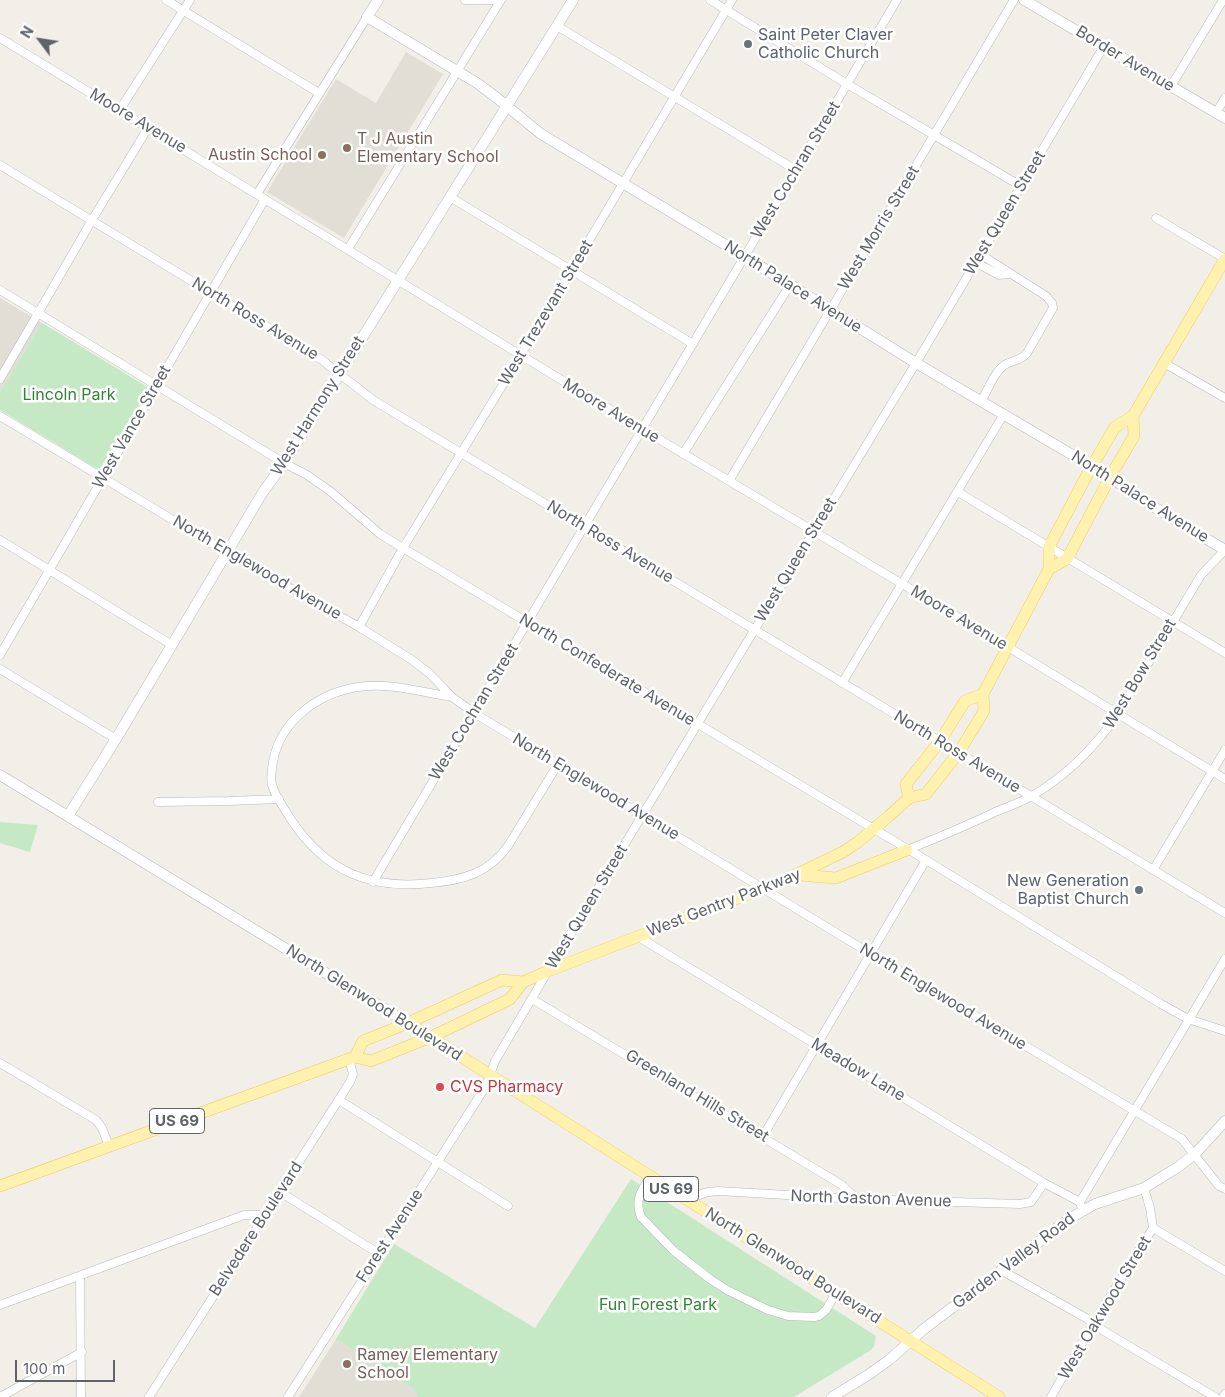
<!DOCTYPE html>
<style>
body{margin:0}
#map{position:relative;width:1225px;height:1397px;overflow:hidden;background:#f1efe8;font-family:Inter,sans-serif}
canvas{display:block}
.north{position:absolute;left:15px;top:15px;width:50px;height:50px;-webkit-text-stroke:4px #fff;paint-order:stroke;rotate:301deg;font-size:14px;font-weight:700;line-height:20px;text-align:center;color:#5f6368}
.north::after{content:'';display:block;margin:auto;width:18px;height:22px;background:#5f6368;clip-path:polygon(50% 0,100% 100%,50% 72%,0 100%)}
.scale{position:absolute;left:15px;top:1360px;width:100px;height:22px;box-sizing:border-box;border:2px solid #5f6368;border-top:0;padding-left:6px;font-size:15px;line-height:18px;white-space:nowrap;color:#5f6368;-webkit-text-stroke:4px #fff;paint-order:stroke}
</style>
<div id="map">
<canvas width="1225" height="1397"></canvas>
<div class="north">N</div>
<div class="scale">100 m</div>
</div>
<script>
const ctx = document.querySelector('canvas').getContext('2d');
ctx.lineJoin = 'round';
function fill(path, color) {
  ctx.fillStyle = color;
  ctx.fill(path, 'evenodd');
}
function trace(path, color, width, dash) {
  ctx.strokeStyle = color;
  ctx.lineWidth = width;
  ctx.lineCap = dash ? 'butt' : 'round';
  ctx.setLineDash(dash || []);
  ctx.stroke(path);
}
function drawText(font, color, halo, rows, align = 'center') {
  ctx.font = font + ' Inter,sans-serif';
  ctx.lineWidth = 5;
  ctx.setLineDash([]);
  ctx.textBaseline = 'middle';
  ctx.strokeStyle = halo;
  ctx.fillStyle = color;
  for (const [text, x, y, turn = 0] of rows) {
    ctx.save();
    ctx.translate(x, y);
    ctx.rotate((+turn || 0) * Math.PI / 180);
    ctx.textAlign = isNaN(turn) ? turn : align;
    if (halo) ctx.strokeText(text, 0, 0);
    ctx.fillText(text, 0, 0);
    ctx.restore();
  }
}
const education = new Path2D(`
 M 406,52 L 443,74 L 344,238 L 267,192 L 336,79 L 376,103 Z
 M 0,298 L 42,323 L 0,392 Z
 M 336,1339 L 414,1389 L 418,1397 L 299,1397 Z`);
const green = new Path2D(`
 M 42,323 L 149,388 L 99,470 L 0,410 L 0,392 Z
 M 0,822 L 38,825 L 30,852 L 0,843 Z
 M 631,1179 L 876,1336 L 874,1346 L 871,1350 L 794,1397 L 418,1397 L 414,1389 L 336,1339 L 394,1244 L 535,1328 Z`);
const street = new Path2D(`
 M 166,0 L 319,93
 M 465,0 L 496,0
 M 710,0 L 847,84 L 1021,186
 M 557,26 L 796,170
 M 0,38 L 642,429 L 1008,647 L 1225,779
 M 1171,86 L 1223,0
 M 119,111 L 190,0
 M 1216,113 L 1225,98
 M 0,165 L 322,360 L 373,400 L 1225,913
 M 257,194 L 367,17
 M 450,197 L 693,344
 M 1156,218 L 1225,259
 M 348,249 L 501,0
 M 980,254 L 1046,296 L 1052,303 L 1053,308 L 1027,353 C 1020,362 1011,360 1003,366 C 993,374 988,390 982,400
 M 975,262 L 999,275 L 1008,274
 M 0,290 L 284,463 L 307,475 L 330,491 L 380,534 L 403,548 L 926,860 L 1161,1004 L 1188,1019 L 1225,1031
 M 1164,363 L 1225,398
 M 0,379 L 92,220 L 148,128
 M 0,416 L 228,553 L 359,627 L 412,660 L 429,673 L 452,697 L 474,713 L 871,954 L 1182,1139 L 1219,1186 L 1225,1189
 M 683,454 L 790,285
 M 729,481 L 1014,0
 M 958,492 L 1225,653
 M 0,540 L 172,645
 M 359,627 L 403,548 L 521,355 L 732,0
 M 0,655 L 265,199
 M 0,669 L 116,739
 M 842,683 L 1004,414
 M 452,697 C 421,692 389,682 358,687 C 318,693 280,721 273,762 C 272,769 270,778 272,785 C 275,796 284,808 290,818 C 325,872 370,890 432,883 C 463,880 489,873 508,846 L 558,764
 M 158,802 L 229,801 L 279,799
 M 907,850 C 937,838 966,826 995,812 C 1007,807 1019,803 1030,797 C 1065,777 1095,747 1118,714 L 1201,575 L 1225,550
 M 1153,870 L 1225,750
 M 373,882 L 897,0
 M 637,936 L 1044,1183 L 1080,1202
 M 532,999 L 842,1185 L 857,1199
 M 0,1063 L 96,1120 L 102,1128 L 109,1146
 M 339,1100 L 508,1206
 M 763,1136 L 926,860
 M 651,1176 C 642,1189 634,1200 641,1217 L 674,1251 L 710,1279 L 727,1290 L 768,1310 L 788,1316 L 814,1317 L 819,1316 L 826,1310 L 836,1293
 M 280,1192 L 378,1253
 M 691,1201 C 699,1193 706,1192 718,1191 L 857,1199 L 1020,1204 L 1031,1202 L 1044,1183
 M 1081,1206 L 1080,1202 L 1225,959
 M 1153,1228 L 1225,1271
 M 1001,1270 L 1086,1318 L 1102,1330 L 1215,1397
 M 80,1277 L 81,1397
 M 0,1305 L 244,1215 L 264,1215
 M 0,1397 L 82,1352
 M 149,1397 L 350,1082 L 353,1074 L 349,1059
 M 288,1397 L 486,1086 L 495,1061 L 548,971 L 916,363 L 1104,46
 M 1051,1397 L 1093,1324 L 1153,1228 L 1150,1208 L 1144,1188
 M 1223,1397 L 1225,1394`);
const secondary = new Path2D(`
 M 378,0 L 367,17 L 477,83 L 497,98 L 541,134 L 744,256 L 916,363 L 1110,477 L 1149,504 L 1225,550
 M 1024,0 L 1225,118
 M 0,775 L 408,1023
 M 68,816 L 116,739 L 263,492 L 284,463 L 573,0
 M 832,1397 L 868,1375 L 889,1360 L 924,1329 L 1069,1219 L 1095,1204 L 1144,1188 L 1178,1167 L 1195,1154 L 1225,1121`);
const primary = new Path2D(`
 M 1049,569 L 1067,559 L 1110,477 L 1134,436 L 1133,416
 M 909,798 L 906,784 L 940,741 L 965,701 L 983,694
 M 800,875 L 836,878 L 907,850
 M 408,1023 L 999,1397
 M 355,1057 L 363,1041 L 408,1023 L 502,980 L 523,982
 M 0,1186 L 349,1059 L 355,1057 L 371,1061 L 431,1037 L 510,999 L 523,982 L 548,971 L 785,880 L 843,852 L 858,842 L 889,816 L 909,798 L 926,794 L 959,752 L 984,711 L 983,694 L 1049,569 L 1049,547 L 1088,473 L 1115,427 L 1133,416 L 1225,259`);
const markers = [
 [748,44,5,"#6b7280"],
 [347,148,5,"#8d6e63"],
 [322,155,5,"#8d6e63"],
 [1139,890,5,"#6b7280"],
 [440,1087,5,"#e0444e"],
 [347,1364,5,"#8d6e63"]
];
const shields = [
 [177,1121,55],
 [671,1189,55]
];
const shieldNames = [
 ["US 69",177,1121],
 ["US 69",671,1189]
];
const worshipNames = [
 ["Saint Peter Claver",758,35],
 ["Catholic Church",758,53],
 ["New Generation",1129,881,"right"],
 ["Baptist Church",1129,899,"right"]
];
const streetNames = [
 ["Border Avenue",1125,59,31],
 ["Moore Avenue",138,121,31],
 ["West Cochran Street",796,170,-59],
 ["West Queen Street",1005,213,-59],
 ["West Morris Street",879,228,-59],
 ["North Palace Avenue",793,287,32],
 ["West Trezevant Street",546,313,-59],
 ["North Ross Avenue",255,319,31],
 ["West Harmony Street",318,406,-58],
 ["Moore Avenue",611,411,31],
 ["West Vance Street",132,427,-60],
 ["North Palace Avenue",1140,497,32],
 ["North Ross Avenue",610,542,31],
 ["West Queen Street",796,560,-59],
 ["North Englewood Avenue",257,568,30],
 ["Moore Avenue",959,618,31],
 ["North Confederate Avenue",607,670,31],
 ["West Bow Street",1140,674,-59],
 ["West Cochran Street",474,712,-59],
 ["North Ross Avenue",957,752,31],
 ["North Englewood Avenue",596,787,31],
 ["West Gentry Parkway",724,903,-21],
 ["West Queen Street",587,907,-59],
 ["North Englewood Avenue",943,997,31],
 ["North Glenwood Boulevard",374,1003,32],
 ["Meadow Lane",858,1070,31],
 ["Greenland Hills Street",697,1096,31],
 ["North Gaston Avenue",871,1199,2],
 ["Belvedere Boulevard",256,1229,-57],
 ["Forest Avenue",390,1236,-57],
 ["Garden Valley Road",1014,1261,-37],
 ["North Glenwood Boulevard",793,1266,32],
 ["West Oakwood Street",1105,1308,-59]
];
const educationNames = [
 ["T J Austin",357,139],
 ["Elementary School",357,157],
 ["Austin School",312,155,"right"],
 ["Ramey Elementary",357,1355],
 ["School",357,1373]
];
const parkNames = [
 ["Lincoln Park",69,395],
 ["Fun Forest Park",658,1305]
];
const healthNames = [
 ["CVS Pharmacy",450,1087]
];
fill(education, '#e1ded6');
fill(green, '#c5e8c5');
trace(street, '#b5b8bc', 9);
trace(secondary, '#b6babf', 11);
trace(primary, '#f2c960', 12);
trace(street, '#fff', 8);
trace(secondary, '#fff', 10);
trace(primary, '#fff2af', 11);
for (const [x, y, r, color] of markers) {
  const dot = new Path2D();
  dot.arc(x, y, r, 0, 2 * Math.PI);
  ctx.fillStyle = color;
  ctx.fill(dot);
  trace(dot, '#fff', 2);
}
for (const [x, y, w] of shields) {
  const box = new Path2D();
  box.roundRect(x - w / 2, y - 12.5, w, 25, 4);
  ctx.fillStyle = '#fff';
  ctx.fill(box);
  trace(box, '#5f6368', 1);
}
drawText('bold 15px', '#5f6368', null, shieldNames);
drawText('16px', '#5b616d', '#fff', worshipNames, 'left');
drawText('16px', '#5f6368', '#fff', streetNames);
drawText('16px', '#785e54', '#fff', educationNames, 'left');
drawText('16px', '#348238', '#fff', parkNames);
drawText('16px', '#be3a42', '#fff', healthNames, 'left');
</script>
